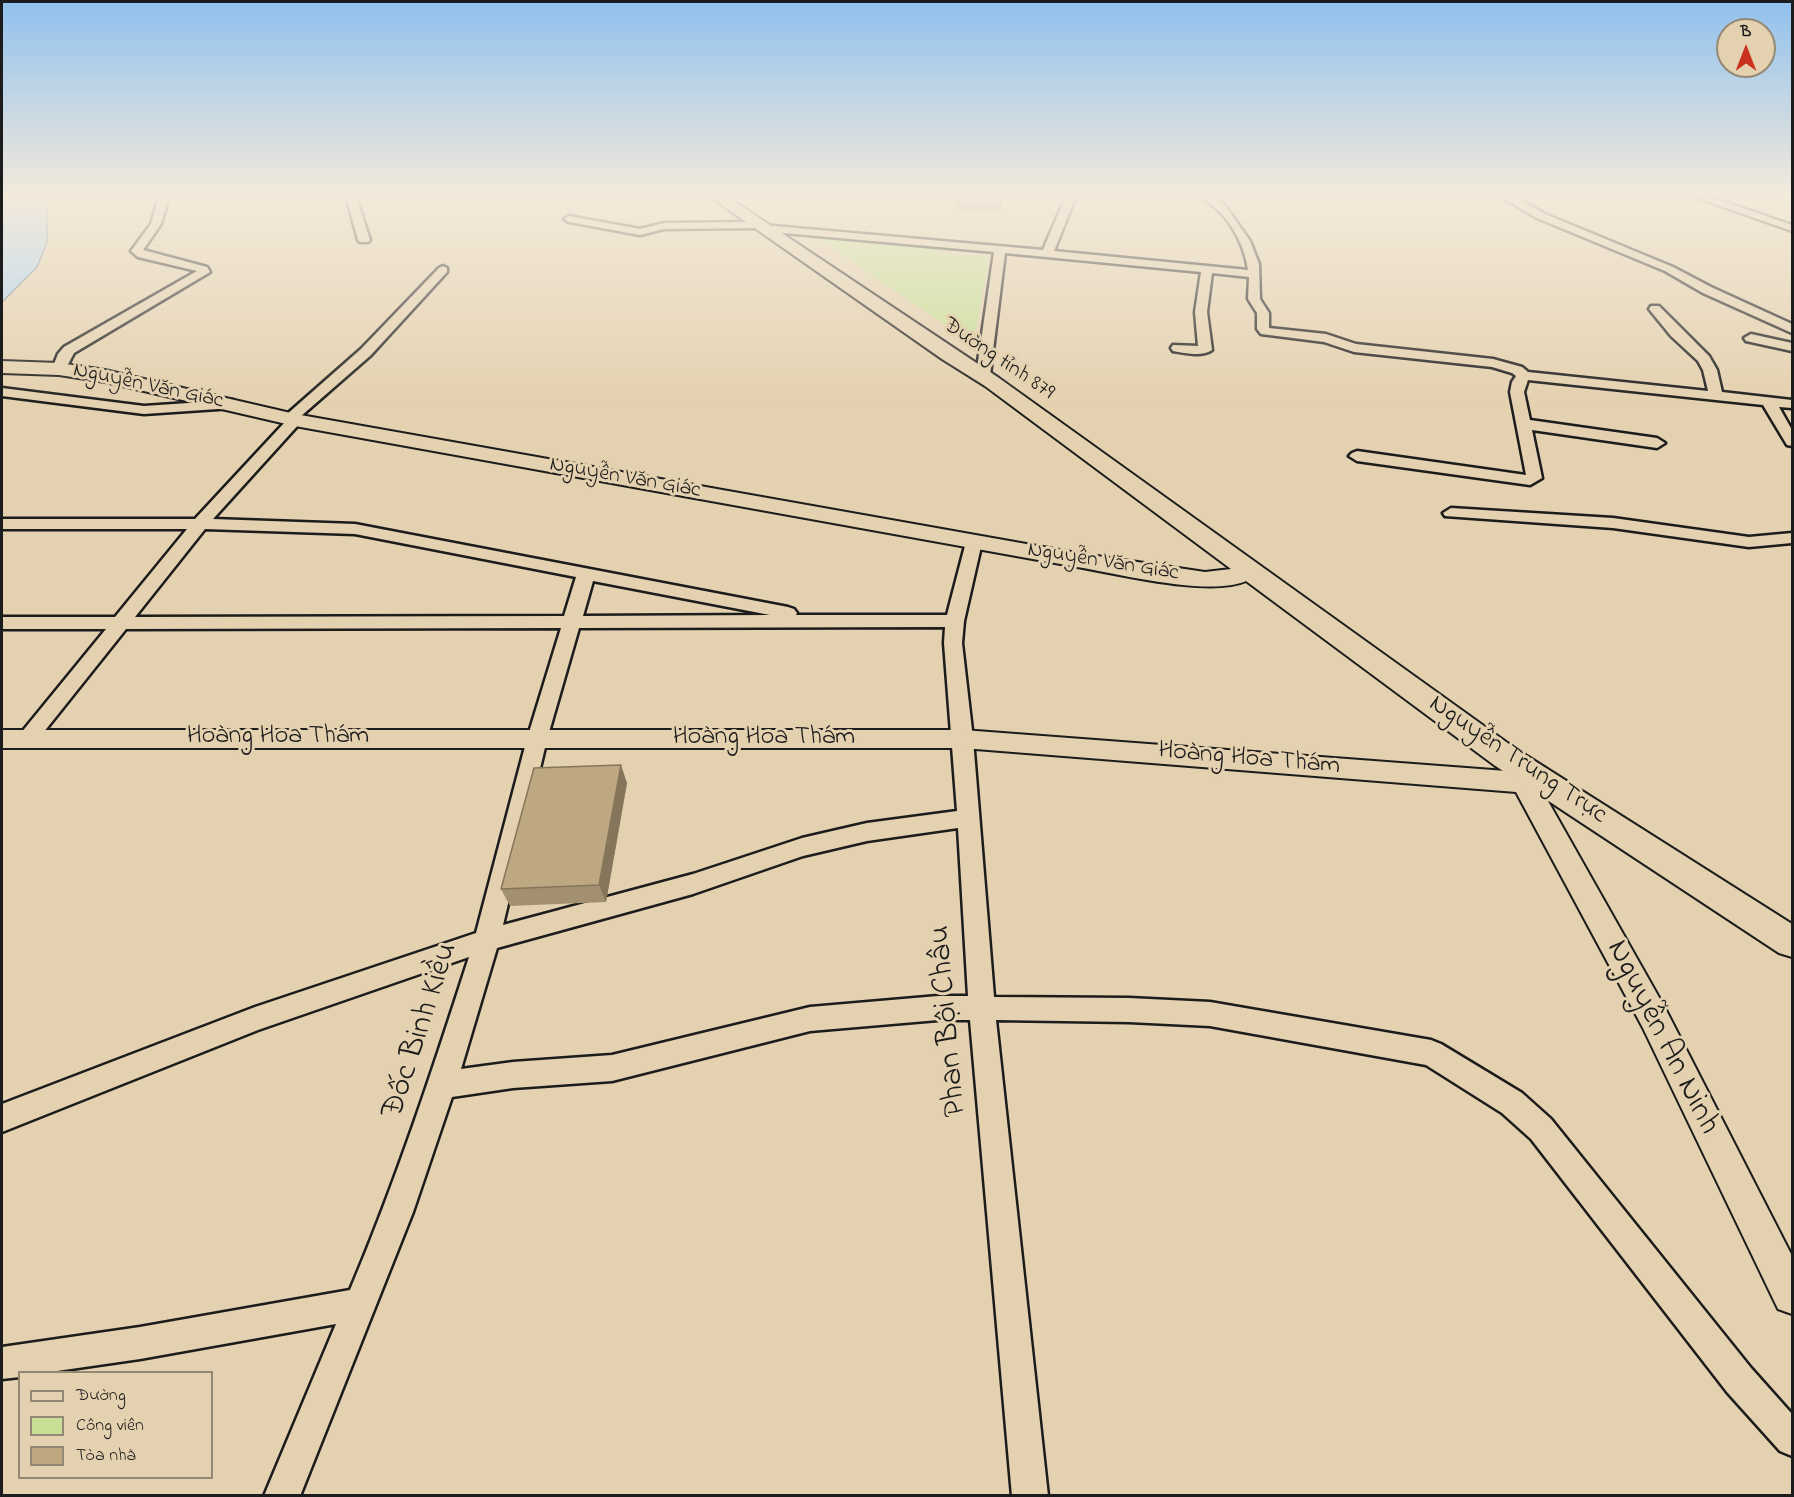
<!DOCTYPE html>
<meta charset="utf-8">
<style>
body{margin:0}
#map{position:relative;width:1794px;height:1497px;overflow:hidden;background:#e4d1af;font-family:"Indie Flower",sans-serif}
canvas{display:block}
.frame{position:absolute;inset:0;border:3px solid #1c1c1c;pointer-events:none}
.legend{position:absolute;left:18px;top:1371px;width:195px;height:108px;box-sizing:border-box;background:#e4d1af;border:2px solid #948974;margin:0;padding:8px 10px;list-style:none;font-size:18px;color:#1c1c1c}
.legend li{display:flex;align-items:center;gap:12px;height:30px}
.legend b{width:30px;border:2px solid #948974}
.north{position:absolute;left:1716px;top:18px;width:60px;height:60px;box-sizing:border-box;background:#e4d1af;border:2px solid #948974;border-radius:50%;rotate:0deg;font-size:16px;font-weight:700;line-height:24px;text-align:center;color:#1c1c1c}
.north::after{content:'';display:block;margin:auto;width:21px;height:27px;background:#c8321e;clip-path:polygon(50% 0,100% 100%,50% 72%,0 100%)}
</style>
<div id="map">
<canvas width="1794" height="1497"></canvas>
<div class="frame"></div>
<ul class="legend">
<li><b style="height:8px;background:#e4d1af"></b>Đường</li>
<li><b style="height:16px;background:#c8e096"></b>Công viên</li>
<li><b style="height:16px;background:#bea882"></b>Tòa nhà</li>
</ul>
<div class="north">B</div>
</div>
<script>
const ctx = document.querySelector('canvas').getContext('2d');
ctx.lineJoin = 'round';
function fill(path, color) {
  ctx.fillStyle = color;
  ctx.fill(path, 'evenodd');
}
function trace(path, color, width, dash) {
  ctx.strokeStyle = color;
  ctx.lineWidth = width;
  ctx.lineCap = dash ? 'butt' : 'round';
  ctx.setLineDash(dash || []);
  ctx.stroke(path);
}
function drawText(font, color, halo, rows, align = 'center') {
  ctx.font = font + ' "Indie Flower",sans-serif';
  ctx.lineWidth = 6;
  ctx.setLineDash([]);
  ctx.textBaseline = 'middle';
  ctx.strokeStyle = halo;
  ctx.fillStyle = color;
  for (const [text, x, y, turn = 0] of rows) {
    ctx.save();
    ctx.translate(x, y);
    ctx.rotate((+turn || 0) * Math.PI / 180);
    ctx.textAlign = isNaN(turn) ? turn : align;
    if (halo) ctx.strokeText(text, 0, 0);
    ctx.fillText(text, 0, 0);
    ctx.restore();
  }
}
const green = new Path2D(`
 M 817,238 L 943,247 L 941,253 L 989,257 L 975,334 L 960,335 Z`);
const water = new Path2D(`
 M 2,196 L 37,196 L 47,207 L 47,242 L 37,267 L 2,302 Z`);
const minor = new Path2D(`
 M 159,196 L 169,196 L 161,224 L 143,250 L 207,267 L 210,272 L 74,353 L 64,372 L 54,372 L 52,369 L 58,354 L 64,347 L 197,271 L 138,257 L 131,251 L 151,224 Z
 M 346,196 L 356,196 L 370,240 L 368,242 L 360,242 L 358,240 Z
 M 1066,196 L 1076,196 L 1054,251 L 1248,270 C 1245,248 1234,226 1219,211 C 1213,205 1206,201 1200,196 L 1213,196 L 1226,207 L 1250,241 L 1259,264 L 1260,299 L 1269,313 L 1269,328 L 1326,334 L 1356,344 L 1493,359 L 1522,367 L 1528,372 L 1708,391 L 1703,370 L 1698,361 L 1671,336 L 1649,309 L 1651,306 L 1659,306 L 1709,356 L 1717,370 L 1722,392 L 1792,400 L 1792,408 L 1779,407 L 1792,430 L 1792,446 L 1787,445 L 1763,405 L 1528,380 L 1524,392 L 1530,420 L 1657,438 L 1665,443 L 1657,448 L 1532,430 L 1542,478 L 1530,485 L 1357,461 L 1349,456 L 1352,453 L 1357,451 L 1526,475 L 1510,392 L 1512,382 L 1516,376 L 1512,373 L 1492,367 L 1354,352 L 1324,342 L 1261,334 L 1257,329 L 1257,313 L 1248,299 L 1249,277 L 1212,273 L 1207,312 L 1212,350 C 1203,357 1184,353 1173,351 L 1171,348 L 1173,345 L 1198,346 L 1195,312 L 1201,272 L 1005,253 L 990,375 L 983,379 L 976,375 L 994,252 L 762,231 L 757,228 L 664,229 L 640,235 L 569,222 L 564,219 L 569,216 L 640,229 L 664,223 L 757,222 L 762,225 L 1043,250 Z
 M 1500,196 L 1513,196 L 1545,214 L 1673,267 L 1711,287 L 1792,324 L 1792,333 L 1703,293 L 1665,271 L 1537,218 Z
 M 1692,196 L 1707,196 L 1792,225 L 1792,231 Z
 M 443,266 L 447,268 L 447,272 L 371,355 L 300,417 L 302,420 L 300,423 L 213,519 L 355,524 L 788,607 L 794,609 L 797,613 L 796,615 L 947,615 L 966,542 L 968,538 L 980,538 L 982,542 L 964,621 L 962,643 L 973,739 L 994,997 L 1129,998 L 1210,1002 L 1431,1040 L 1441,1044 L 1522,1093 L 1551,1119 L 1751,1368 L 1792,1414 L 1792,1456 L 1780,1451 L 1727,1392 L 1531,1139 L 1502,1113 L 1426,1065 L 1210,1026 L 1129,1022 L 996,1020 L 1048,1496 L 1012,1496 L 970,1020 L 938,1020 L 810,1031 L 612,1081 L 513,1088 L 452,1097 L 413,1212 L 300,1496 L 264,1496 L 336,1324 L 140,1359 L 50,1372 L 20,1372 L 20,1377 L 2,1379 L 2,1347 L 140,1327 L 350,1290 C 396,1181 433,1069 469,957 L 258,1030 L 2,1132 L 2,1104 L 255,1007 L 476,933 L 527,739 L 561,628 L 126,629 L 35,743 L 28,746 L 21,743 L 18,738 L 21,733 L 106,629 L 2,629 L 2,617 L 115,617 L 187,529 L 2,529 L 2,519 L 195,519 L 286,421 L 284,418 L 286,415 L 361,349 L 439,268 ZM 205,529 L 355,534 L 576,577 L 564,616 L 135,617 ZM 593,581 L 770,615 L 583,616 ZM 945,627 L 944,643 L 957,811 L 867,823 L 802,838 L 693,874 L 503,925 L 547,739 L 579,628 ZM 958,828 L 968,996 L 938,996 L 810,1007 L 612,1055 L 513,1062 L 461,1069 L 497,948 L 693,894 L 803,856 L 867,841 Z
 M 1751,334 L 1792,343 L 1792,351 L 1746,341 L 1744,338 Z
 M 2,388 L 144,406 L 233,400 L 240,404 L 233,408 L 144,414 L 2,396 Z
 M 1451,508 L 1613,518 L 1749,537 L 1792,533 L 1792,543 L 1749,547 L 1613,528 L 1445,516 L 1443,513 Z`);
const tertiary = new Path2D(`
 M 2,730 L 963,730 L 1546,774 L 1555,777 L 1559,784 L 1555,791 L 1544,794 L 1665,1008 L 1792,1256 L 1792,1314 L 1778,1309 L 1643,1028 L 1516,792 L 963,748 L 2,748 Z`);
const secondary = new Path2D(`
 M 709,196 L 726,196 L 999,378 L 1516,749 L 1792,924 L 1792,957 L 1779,953 L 1494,765 L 1246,581 C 1210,597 1119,574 1077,567 L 295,426 L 105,382 L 59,375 L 2,373 L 2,361 L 59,363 L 105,370 L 295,414 L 1077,553 L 1205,572 L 1231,569 L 985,386 L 942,359 Z`);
const wall = new Path2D(`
 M 956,196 L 1003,196 L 1002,211 L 956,210 Z
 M 627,783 L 606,902 L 510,906 L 501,889 Z`);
const shadedWall = new Path2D(`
 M 621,765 L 627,783 L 606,902 L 599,885 Z`);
const building = new Path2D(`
 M 621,765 L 599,885 L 501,889 L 534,768 Z`);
const farStreetnames = [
 ["Đường tỉnh 879",998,360,34],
 ["Nguyễn Văn Giác",148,387,12],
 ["Nguyễn Văn Giác",625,479,10],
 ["Nguyễn Văn Giác",1103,563,9]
];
const streetNames = [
 ["Hoàng Hoa Thám",278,738],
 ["Hoàng Hoa Thám",764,739],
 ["Hoàng Hoa Thám",1249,760,5],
 ["Nguyễn Trung Trực",1517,761,34]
];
const nearStreetnames = [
 ["Phan Bội Châu",950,1021,-95],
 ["Đốc Binh Kiều",422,1031,-72],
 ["Nguyễn An Ninh",1661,1038,63]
];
fill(green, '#c8e096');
fill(water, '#add5f7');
trace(water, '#738b9f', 1.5);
trace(minor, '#1c1c1c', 5);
trace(tertiary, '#1c1c1c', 4);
trace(secondary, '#1c1c1c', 4);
fill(minor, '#e4d1af');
fill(tertiary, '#e4d1af');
fill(secondary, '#e4d1af');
fill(wall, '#a39070');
fill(shadedWall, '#85765b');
fill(building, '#bea882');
trace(building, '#85765b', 1.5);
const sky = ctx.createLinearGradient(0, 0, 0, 406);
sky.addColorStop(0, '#90c1ee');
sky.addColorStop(0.48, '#f3eadb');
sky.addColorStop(1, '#f3eadb00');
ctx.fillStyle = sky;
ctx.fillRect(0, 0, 1794, 406);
drawText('22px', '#1c1c1c', '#e4d1af', farStreetnames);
drawText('26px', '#1c1c1c', '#e4d1af', streetNames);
drawText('32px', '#1c1c1c', '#e4d1af', nearStreetnames);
</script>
